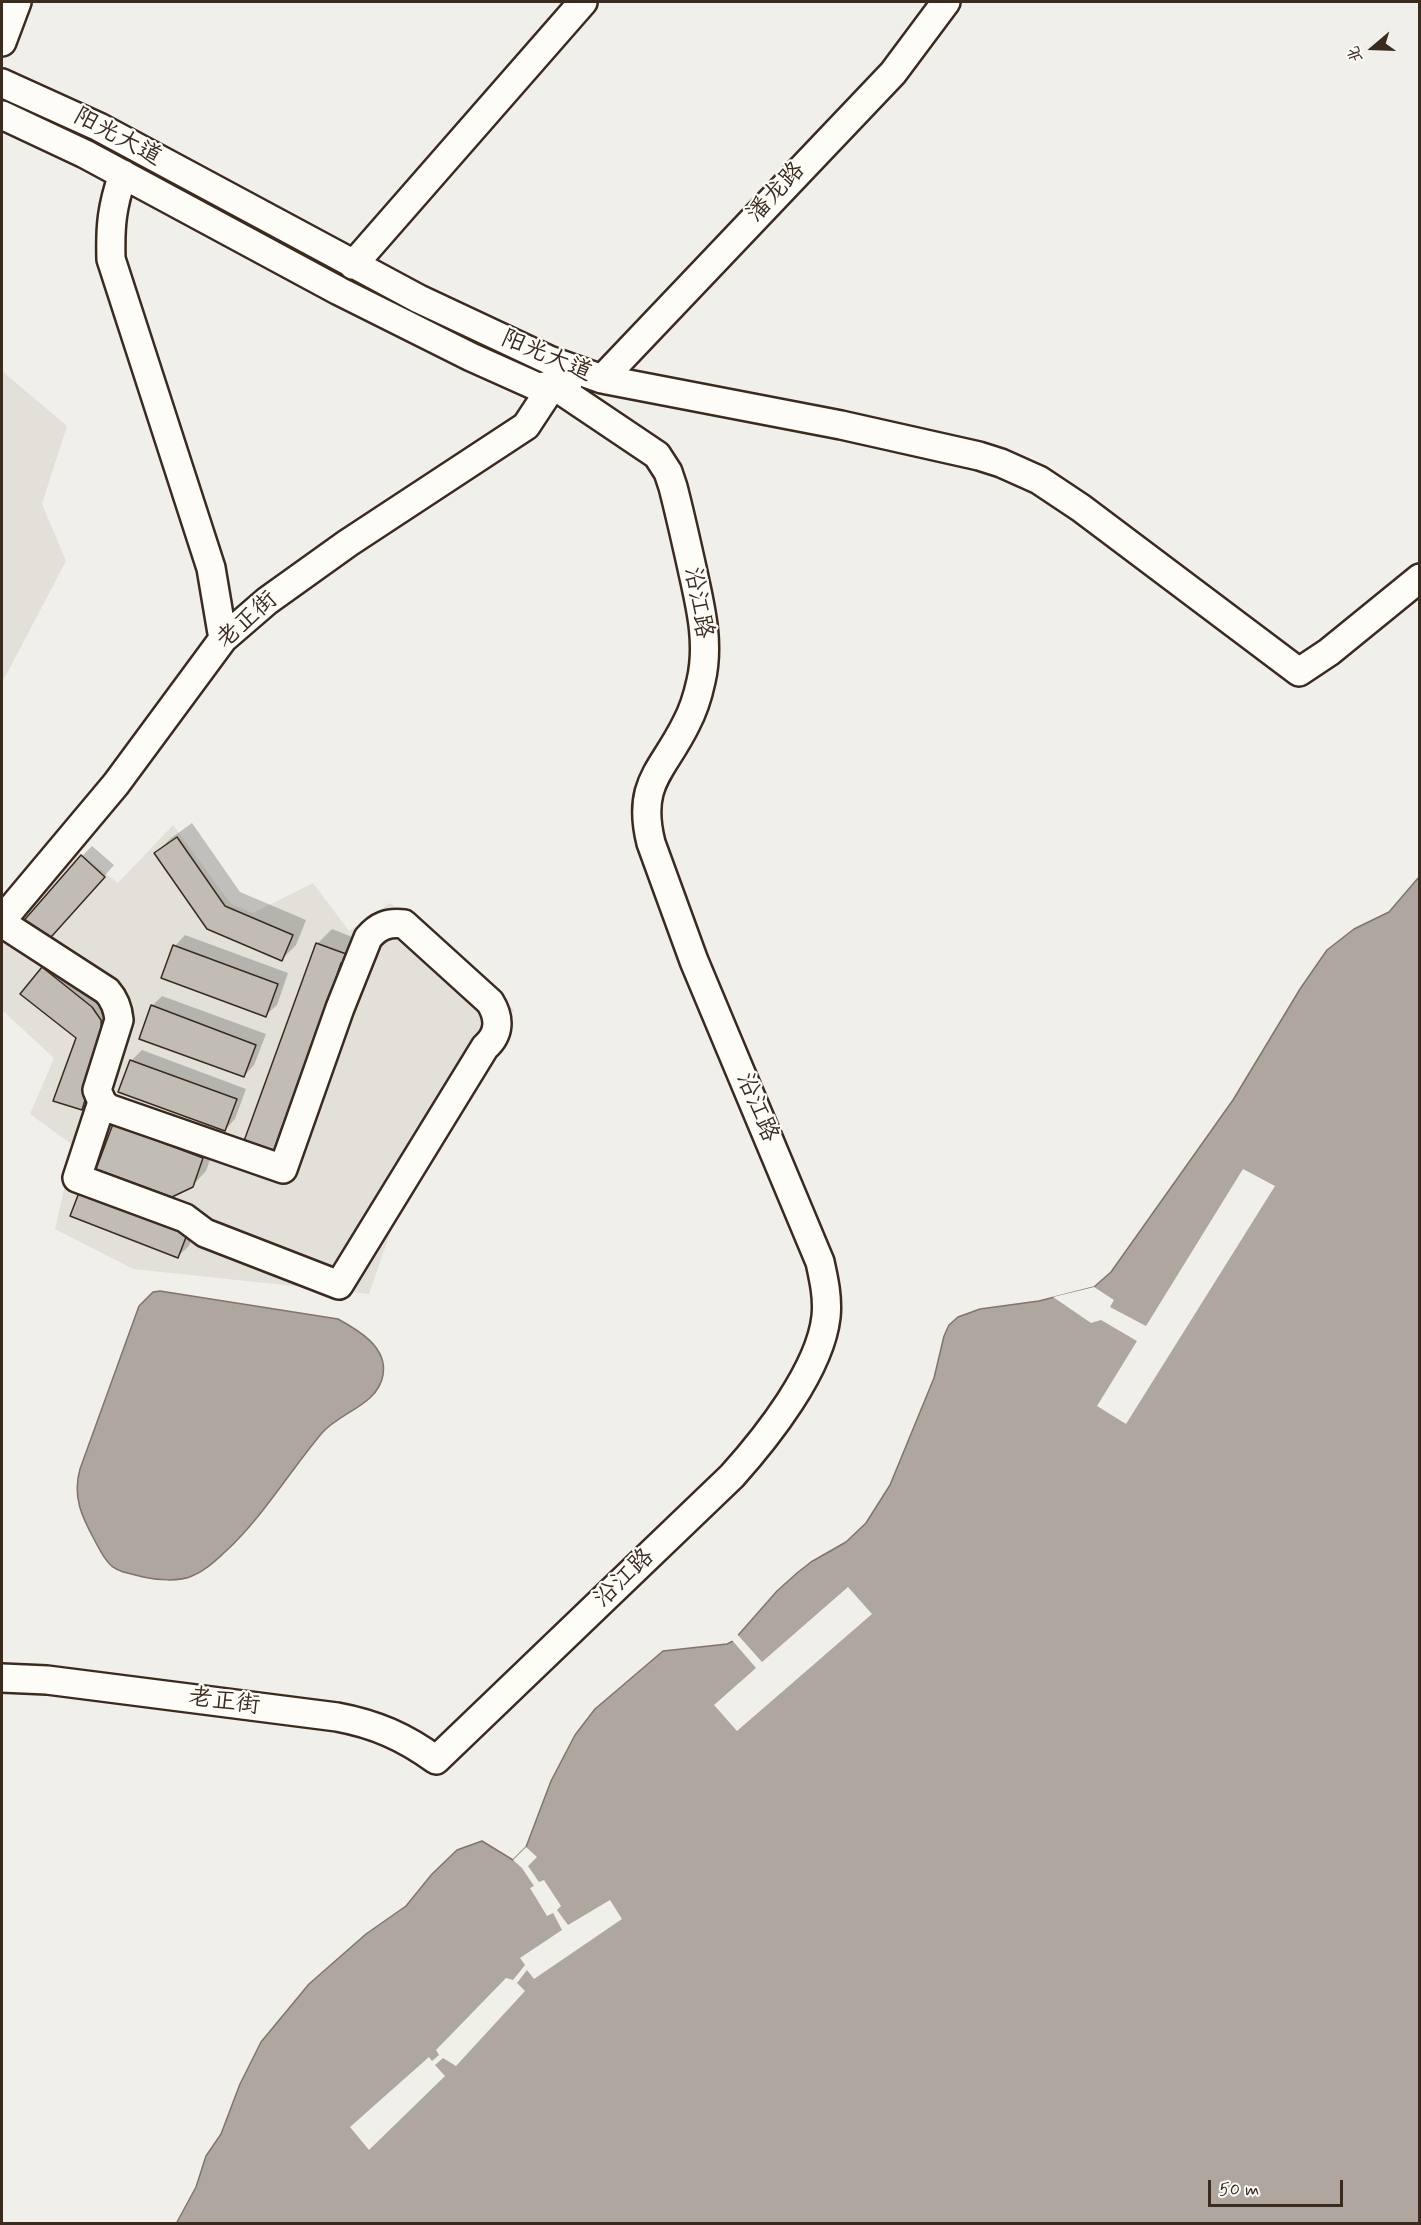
<!DOCTYPE html>
<meta charset="utf-8">
<style>
body{margin:0}
#map{position:relative;width:1421px;height:2225px;overflow:hidden;background:#f1efea;font-family:Mynerve,"LXGW WenKai TC",sans-serif}
canvas{display:block}
.frame{position:absolute;inset:0;border:3px solid #3b2a1e;pointer-events:none}
.north{position:absolute;left:1343px;top:18px;width:60px;height:60px;-webkit-text-stroke:4px #fdfcf7;paint-order:stroke;rotate:251deg;font-size:16px;font-weight:700;line-height:24px;text-align:center;color:#3b2a1e}
.north::after{content:'';display:block;margin:auto;width:21px;height:27px;background:#3b2a1e;clip-path:polygon(50% 0,100% 100%,50% 72%,0 100%)}
.scale{position:absolute;left:1208px;top:2180px;width:135px;height:27px;box-sizing:border-box;border:3px solid #3b2a1e;border-top:0;padding-left:8px;font-size:18px;line-height:21px;white-space:nowrap;color:#3b2a1e;-webkit-text-stroke:4px #fdfcf7;paint-order:stroke}
</style>
<div id="map">
<canvas width="1421" height="2225"></canvas>
<div class="frame"></div>
<div class="north">北</div>
<div class="scale">50 m</div>
</div>
<script>
const ctx = document.querySelector('canvas').getContext('2d');
ctx.lineJoin = 'round';
function fill(path, color) {
  ctx.fillStyle = color;
  ctx.fill(path, 'evenodd');
}
function trace(path, color, width, dash) {
  ctx.strokeStyle = color;
  ctx.lineWidth = width;
  ctx.lineCap = dash ? 'butt' : 'round';
  ctx.setLineDash(dash || []);
  ctx.stroke(path);
}
function drawText(font, color, halo, rows, align = 'center') {
  ctx.font = font + ' Mynerve,"LXGW WenKai TC",sans-serif';
  ctx.lineWidth = 4.5;
  ctx.setLineDash([]);
  ctx.textBaseline = 'middle';
  ctx.strokeStyle = halo;
  ctx.fillStyle = color;
  for (const [text, x, y, turn = 0] of rows) {
    ctx.save();
    ctx.translate(x, y);
    ctx.rotate((+turn || 0) * Math.PI / 180);
    ctx.textAlign = isNaN(turn) ? turn : align;
    if (halo) ctx.strokeText(text, 0, 0);
    ctx.fillText(text, 0, 0);
    ctx.restore();
  }
}
const built = new Path2D(`
 M 2,371 L 67,426 L 42,504 L 66,561 L 2,683 Z
 M 173,825 L 231,904 L 253,913 L 313,883 L 349,931 L 390,903 L 514,1010 L 402,1199 L 369,1294 L 133,1269 L 55,1229 L 74,1146 L 30,1114 L 54,1058 L 2,1010 L 2,934 L 72,847 L 118,883 Z`);
const water = new Path2D(`
 M 1419,877 L 1419,2223 L 176,2224 L 196,2187 L 206,2156 L 221,2134 L 240,2084 L 261,2042 L 309,1984 L 366,1934 L 406,1906 L 432,1874 L 457,1850 L 482,1841 L 513,1860 L 526,1847 L 551,1781 L 575,1735 L 595,1709 L 663,1651 L 727,1644 L 733,1641 L 777,1591 L 797,1573 L 811,1562 L 846,1542 L 866,1523 L 890,1485 L 934,1378 L 944,1336 L 949,1325 L 958,1317 L 980,1309 L 1039,1301 L 1094,1287 L 1111,1272 L 1233,1100 L 1300,989 L 1327,950 L 1354,929 L 1389,912 Z
 M 160,1291 L 338,1319 C 358,1330 388,1347 383,1375 C 378,1405 340,1412 322,1433 C 289,1472 263,1517 225,1552 C 215,1561 205,1571 192,1576 C 179,1582 156,1580 143,1577 C 110,1569 111,1570 95,1541 C 82,1517 72,1497 80,1469 L 139,1306 L 153,1292 Z`);
const pier = new Path2D(`
 M 1243,1169 L 1275,1186 L 1126,1424 L 1097,1406 L 1137,1341 L 1101,1320 L 1091,1323 L 1053,1297 L 1094,1287 L 1114,1300 L 1110,1307 L 1146,1326 Z
 M 848,1587 L 872,1614 L 737,1731 L 714,1705 L 756,1668 L 731,1639 L 737,1634 L 762,1662 Z
 M 526,1847 L 537,1857 L 528,1866 L 539,1882 L 544,1880 L 561,1906 L 557,1910 L 568,1925 L 610,1900 L 622,1919 L 534,1979 L 527,1970 L 517,1983 L 525,1991 L 456,2066 L 443,2058 L 435,2065 L 445,2076 L 369,2150 L 350,2127 L 429,2057 L 432,2061 L 439,2055 L 436,2050 L 506,1978 L 513,1980 L 525,1965 L 520,1958 L 562,1930 L 553,1913 L 547,1916 L 530,1888 L 534,1886 L 522,1868 L 513,1860 Z`);
const shadow = new Path2D(`
 M 192,823 L 240,892 L 306,920 L 296,945 L 282,959 L 156,853 L 170,839 Z
 M 92,846 L 114,865 L 54,934 L 82,856 Z
 M 332,929 L 362,941 L 278,1151 L 246,1140 L 317,944 Z
 M 185,935 L 288,973 L 277,1005 L 266,1015 L 175,946 Z
 M 57,954 L 113,999 L 95,1094 L 81,1108 L 78,1038 L 43,968 Z
 M 162,996 L 266,1034 L 254,1065 L 244,1076 L 152,1006 Z
 M 142,1050 L 246,1089 L 235,1119 L 225,1130 L 131,1061 Z
 M 128,1111 L 216,1143 L 206,1171 L 192,1186 L 114,1125 Z
 M 72,1215 L 198,1222 L 189,1246 L 178,1256 Z`);
const building = new Path2D(`
 M 177,837 L 225,906 L 293,935 L 282,961 L 207,929 L 154,853 Z
 M 81,855 L 105,877 L 43,946 L 20,925 Z
 M 316,943 L 349,955 L 345,965 L 341,963 L 335,981 L 338,982 L 334,995 L 330,994 L 327,1003 L 330,1005 L 325,1018 L 322,1016 L 315,1034 L 320,1036 L 315,1048 L 311,1047 L 307,1059 L 310,1060 L 306,1073 L 302,1072 L 297,1086 L 300,1088 L 296,1100 L 292,1099 L 287,1114 L 290,1116 L 286,1128 L 282,1127 L 277,1142 L 282,1144 L 278,1153 L 244,1141 Z
 M 173,945 L 278,984 L 266,1017 L 161,978 Z
 M 42,967 L 92,1007 L 101,1020 L 102,1045 L 82,1110 L 53,1101 L 76,1038 L 20,994 Z
 M 151,1005 L 256,1045 L 244,1077 L 139,1039 Z
 M 130,1060 L 237,1099 L 225,1131 L 118,1092 Z
 M 113,1124 L 203,1158 L 193,1187 L 172,1197 L 96,1169 Z
 M 80,1190 L 188,1232 L 178,1258 L 70,1216 Z`);
const minor = new Path2D(`
 M 2,42 L 17,2
 M 2,83 L 99,127 L 419,299 L 549,360 L 602,379 L 841,425 L 979,456 L 1001,463 L 1039,480 L 1081,508 L 1299,672 L 1329,652 L 1420,578
 M 2,115 L 85,154 L 339,291 L 471,357 L 538,387 L 568,383
 M 123,174 C 112,207 110,225 111,259 L 211,568 L 223,639
 M 353,265 L 583,2
 M 602,379 L 893,73 L 946,2
 M 2,920 L 116,784 L 223,639 L 267,601 L 348,543 L 526,426 L 553,385 L 657,455 L 668,472 L 673,487 C 680,514 686,541 692,568 C 700,605 710,642 701,681 C 698,695 693,711 686,724 C 663,771 636,783 651,843 L 694,961 L 820,1262 C 824,1280 828,1298 826,1317 C 820,1370 767,1437 732,1476 L 436,1760 C 405,1737 375,1724 337,1717 L 47,1680 L 2,1678
 M 2,923 L 107,991 C 115,1000 118,1009 119,1020 L 97,1090 L 102,1102 L 108,1108 L 283,1169 L 340,1008 L 368,938 C 378,926 388,922 404,924 L 490,1002 C 500,1018 500,1034 485,1047 L 339,1285 L 205,1233 L 185,1218 L 77,1178 L 102,1102`);
const streetNames = [
 ["阳光大道",117,138,28],
 ["潘龙路",777,193,-47],
 ["阳光大道",546,357,23],
 ["沿江路",697,603,80],
 ["老正街",248,621,-42],
 ["沿江路",756,1108,67],
 ["沿江路",625,1579,-44],
 ["老正街",224,1703,7]
];
fill(built, '#e3e0da');
fill(water, '#aea69f');
trace(water, '#80746b', 1.5);
fill(pier, '#f1efea');
fill(shadow, '#0003');
fill(building, '#c1bcb4');
trace(building, '#3b2a1e', 1.5);
trace(minor, '#3b2a1e', 32);
trace(minor, '#fdfcf7', 27);
drawText('24px', '#3b2a1e', '#fdfcf7', streetNames);
</script>
